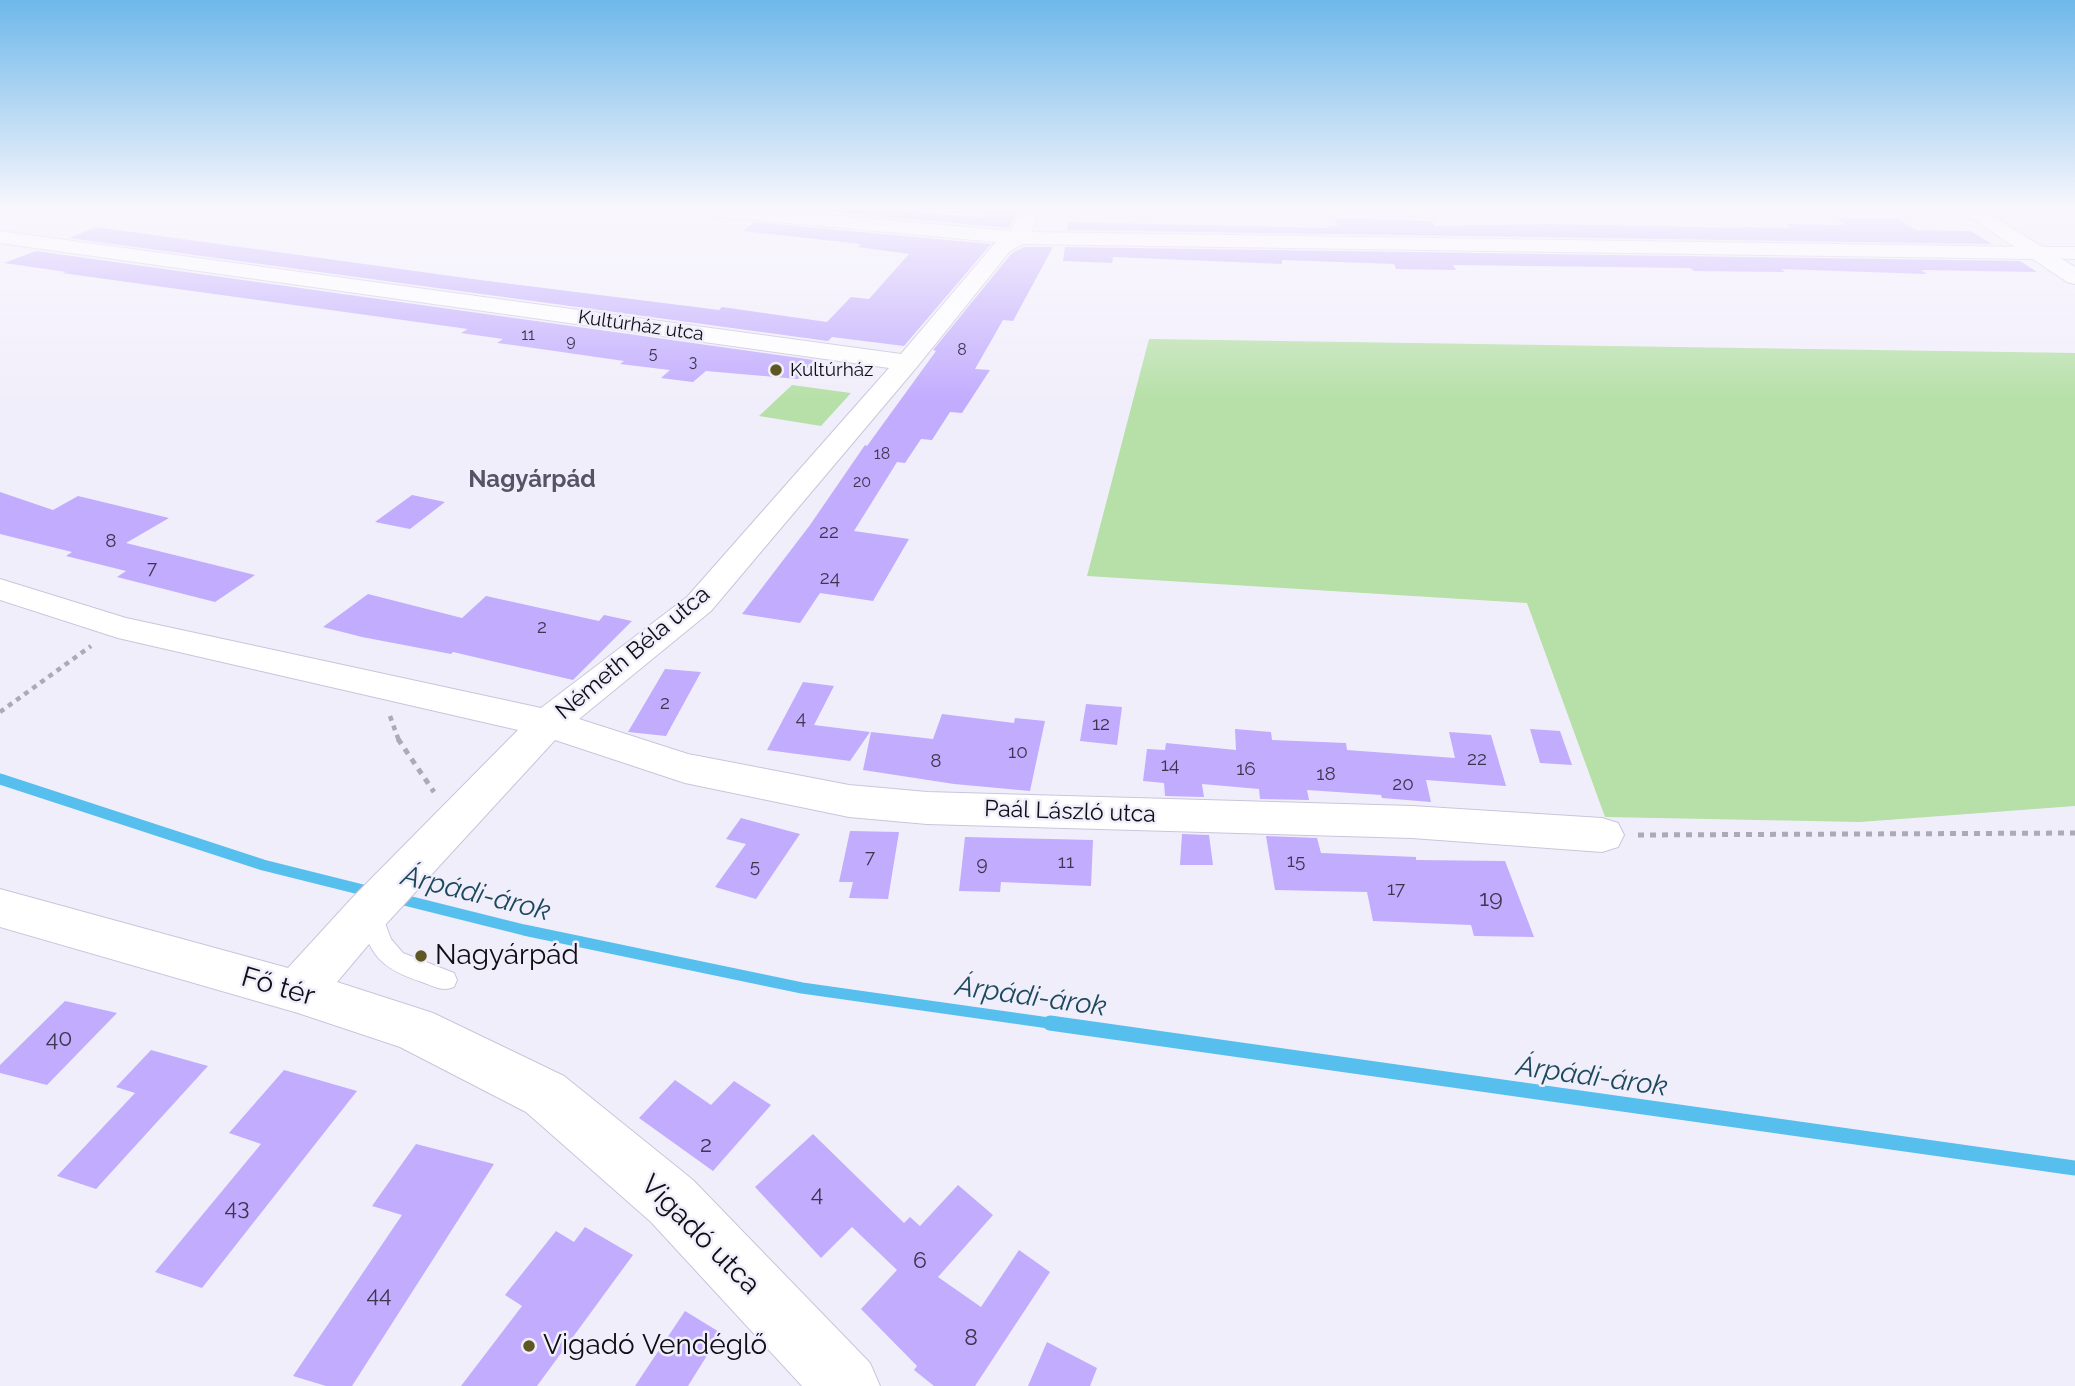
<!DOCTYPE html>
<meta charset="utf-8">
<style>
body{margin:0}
canvas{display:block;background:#f1eefb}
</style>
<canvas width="2075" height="1386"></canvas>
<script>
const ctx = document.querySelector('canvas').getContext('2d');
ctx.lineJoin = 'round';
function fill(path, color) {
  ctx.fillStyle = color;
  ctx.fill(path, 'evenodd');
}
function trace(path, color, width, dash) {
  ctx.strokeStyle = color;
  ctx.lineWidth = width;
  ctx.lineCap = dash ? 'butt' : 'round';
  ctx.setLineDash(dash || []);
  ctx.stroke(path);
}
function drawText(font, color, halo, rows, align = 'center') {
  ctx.font = font + ' Raleway,sans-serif';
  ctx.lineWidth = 5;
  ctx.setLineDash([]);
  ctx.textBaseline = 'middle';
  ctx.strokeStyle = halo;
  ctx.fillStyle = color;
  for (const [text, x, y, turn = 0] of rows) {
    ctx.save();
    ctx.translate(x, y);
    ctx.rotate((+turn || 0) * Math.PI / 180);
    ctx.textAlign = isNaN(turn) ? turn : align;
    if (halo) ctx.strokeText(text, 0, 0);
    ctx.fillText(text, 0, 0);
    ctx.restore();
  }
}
const green = new Path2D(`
 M 1149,339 L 2075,353 L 2075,806 L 1860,822 L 1605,817 L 1527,603 L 1087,576 Z
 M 792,385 L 851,393 L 821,426 L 759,416 Z`);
const streamFar1 = new Path2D(`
 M 0,779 L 263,865 L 371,892
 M 396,898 L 524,930 L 802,988 L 1063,1025`);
const stream = new Path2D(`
 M 1050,1023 L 2075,1168`);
const building = new Path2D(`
 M 774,207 L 837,207 L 981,217 L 988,207 L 1015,207 L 1012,213 L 1016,213 L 1009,228 Z
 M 1334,218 L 1432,221 L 1435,226 L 1548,224 L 1746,228 L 1744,227 L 1791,228 L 1787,224 L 1846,225 L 1836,218 L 1898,219 L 1916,230 L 1971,231 L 1992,244 L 1067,230 L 1068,222 L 1329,228 L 1328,226 L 1338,226 Z
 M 754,222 L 991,244 L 904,346 L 832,337 L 828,341 L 69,238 L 96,227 L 480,280 L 719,310 L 722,307 L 827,322 L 851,297 L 869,299 L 909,254 L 858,247 L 861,244 L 743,231 Z
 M 1024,247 L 1053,247 L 1013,321 L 1003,320 L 975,369 L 990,370 L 962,413 L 950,412 L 932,440 L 921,439 L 905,463 L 897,462 L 854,531 L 909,539 L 873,601 L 820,593 L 800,623 L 742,614 L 810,525 L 865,445 L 867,446 L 936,351 L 933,350 L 1012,253 Z
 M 1065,247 L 2020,261 L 2037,272 L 1921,270 L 1927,274 L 1781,269 L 1785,272 L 1694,271 L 1690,268 L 1453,265 L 1456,270 L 1396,269 L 1394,264 L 1282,260 L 1282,264 L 1113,257 L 1112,263 L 1063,261 Z
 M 36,251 L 814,360 L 798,379 L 706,371 L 693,382 L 661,378 L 670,370 L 620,364 L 624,361 L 513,345 L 497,343 L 503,339 L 461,333 L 468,329 L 62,273 L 67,272 L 4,263 Z
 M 0,492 L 53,510 L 78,496 L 169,518 L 126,543 L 255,575 L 215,602 L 117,577 L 126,571 L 66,556 L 72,552 L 0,534 Z
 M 412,495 L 445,502 L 410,529 L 375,522 Z
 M 368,594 L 462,618 L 486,596 L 599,621 L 604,615 L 632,621 L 573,680 L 453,652 L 451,654 L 362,637 L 323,627 Z
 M 665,669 L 701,672 L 666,736 L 628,732 Z
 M 803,682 L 834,686 L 814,725 L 870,732 L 850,761 L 767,750 Z
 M 1086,704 L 1122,707 L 1117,745 L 1080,741 Z
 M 942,714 L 1014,723 L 1015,718 L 1045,721 L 1030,791 L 954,784 L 863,770 L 871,732 L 933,739 Z
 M 1235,729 L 1271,732 L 1272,740 L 1346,743 L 1347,750 L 1455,758 L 1449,732 L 1491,735 L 1506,786 L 1426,780 L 1431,802 L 1382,798 L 1381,795 L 1307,790 L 1309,800 L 1260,799 L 1259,789 L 1202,784 L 1204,797 L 1165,796 L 1164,783 L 1143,781 L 1147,749 L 1165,750 L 1166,743 L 1236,750 Z
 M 1530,729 L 1560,731 L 1572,765 L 1540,763 Z
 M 741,818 L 800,834 L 756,899 L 715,887 L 746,844 L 726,839 Z
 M 850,831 L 899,832 L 888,899 L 849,898 L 853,882 L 839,882 Z
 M 1182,834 L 1209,835 L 1213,865 L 1180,865 Z
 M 1266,836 L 1317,838 L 1321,853 L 1416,857 L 1416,860 L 1505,861 L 1534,937 L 1474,936 L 1471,925 L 1373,921 L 1367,892 L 1275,890 Z
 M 965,837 L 1093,840 L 1091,886 L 1001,882 L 1000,892 L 959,891 Z
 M 65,1001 L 117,1013 L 47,1085 L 0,1073 L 0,1065 Z
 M 151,1050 L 208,1066 L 96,1189 L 57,1176 L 135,1093 L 116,1087 Z
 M 284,1070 L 357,1091 L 202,1288 L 155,1272 L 261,1144 L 229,1133 Z
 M 675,1080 L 711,1105 L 734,1081 L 771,1105 L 713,1171 L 639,1118 Z
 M 813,1134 L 904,1223 L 910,1217 L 920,1226 L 958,1185 L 993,1215 L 938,1277 L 981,1307 L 1019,1250 L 1050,1272 L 975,1386 L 934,1386 L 914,1370 L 917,1366 L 861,1309 L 897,1270 L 852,1227 L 821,1258 L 755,1187 Z
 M 416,1144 L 494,1164 L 352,1386 L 326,1386 L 293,1376 L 402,1215 L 372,1206 Z
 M 585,1227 L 633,1255 L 537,1386 L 461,1386 L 522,1306 L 505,1295 L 556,1231 L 574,1242 Z
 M 685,1311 L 721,1333 L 688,1386 L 635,1386 Z
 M 1047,1342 L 1097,1368 L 1090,1386 L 1028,1386 Z`);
const pathFar1 = new Path2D(`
 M 0,712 L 91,646
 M 390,716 L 399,741`);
const path = new Path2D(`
 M 398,739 L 434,792
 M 1638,835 L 2075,833`);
const lane = new Path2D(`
 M 370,903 L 378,905 L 391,939 L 403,953 L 454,973 L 457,980 L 454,987 C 442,992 433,986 422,982 C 379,968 370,955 358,912 L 362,905 Z`);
const street = new Path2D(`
 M 670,207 L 739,207 L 1011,231 L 1022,207 L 1040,207 L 1032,232 L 2035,247 L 2043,248 L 2046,253 L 2043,258 L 2035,259 L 1023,244 L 1010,251 L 916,368 L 711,611 L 579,719 L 688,754 L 849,785 L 927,792 L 1412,806 L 1602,818 L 1618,823 L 1624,835 L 1618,847 L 1602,852 L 1412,838 L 927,824 L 849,817 L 685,783 L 555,740 L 386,924 L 337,982 L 433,1013 L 564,1076 L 693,1180 L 870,1363 L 880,1386 L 802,1386 L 651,1222 L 526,1112 L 400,1047 L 298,1013 L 0,927 L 0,889 L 288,968 L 352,898 L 518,730 L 118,638 L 0,600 L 0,579 L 126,618 L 541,708 L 687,597 L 889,368 L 0,243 L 0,231 L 901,354 L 996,242 L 680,213 Z`);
const secondary = new Path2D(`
 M 2035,247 L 2075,247 L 2075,259 L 2027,258 L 2024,253 L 2027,248 Z`);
const primary = new Path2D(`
 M 1955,207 L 1978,207 L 2075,267 L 2075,284 L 2067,282 Z`);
const markers = [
 [776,370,7,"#5f5723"],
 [421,956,7,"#5f5723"],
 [529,1346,7,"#5f5723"]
];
const farNumbernames = [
 ["11",528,335],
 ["9",571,341],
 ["8",962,350],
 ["5",653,354],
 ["3",693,362],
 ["18",882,454],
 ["20",862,482]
];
const farStreetnames = [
 ["Kultúrház utca",641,326,8]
];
const farPoinames = [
 ["Kultúrház",790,370]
];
const numberNames = [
 ["22",829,532],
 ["8",111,541],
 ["7",152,568],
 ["24",830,578],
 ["2",542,627],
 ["2",665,703],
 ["4",801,718],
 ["12",1101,724],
 ["10",1018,752],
 ["22",1477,759],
 ["8",936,761],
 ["14",1170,765],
 ["16",1246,769],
 ["18",1326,774],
 ["20",1403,784],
 ["7",870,857],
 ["15",1296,861],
 ["11",1066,862],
 ["9",982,864],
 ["5",755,866],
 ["17",1396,889]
];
const streetNames = [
 ["Németh Béla utca",633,653,-40],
 ["Paál László utca",1070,812,2]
];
const nearNumbernames = [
 ["19",1491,899],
 ["40",59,1039],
 ["2",706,1145],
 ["4",817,1194],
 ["43",237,1208],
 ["6",920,1261],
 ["44",379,1295],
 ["8",971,1338]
];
const farDistrictnames = [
 ["Nagyárpád",532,480]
];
const nearWaternames = [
 ["Árpádi-árok",476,894,14],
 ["Árpádi-árok",1031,997,8],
 ["Árpádi-árok",1592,1077,8]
];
const nearPoinames = [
 ["Nagyárpád",435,956],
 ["Vigadó Vendéglő",543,1346]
];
const nearStreetnames = [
 ["Fő tér",278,987,16],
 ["Vigadó utca",700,1235,45]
];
fill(green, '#b6e0a7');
trace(streamFar1, '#57bfee', 11);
trace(stream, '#57bfee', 15);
fill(building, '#c2acfe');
trace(lane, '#cac5db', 2);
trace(street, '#cac5db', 2);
trace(secondary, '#cac5db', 2);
trace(primary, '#cac5db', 2);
trace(pathFar1, '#adaab5', 4.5, [5, 5]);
trace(path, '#adaab5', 5, [6, 6]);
fill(lane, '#fff');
fill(street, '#fff');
fill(secondary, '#fff');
fill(primary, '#fff');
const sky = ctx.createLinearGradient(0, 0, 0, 401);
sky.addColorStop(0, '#6eb8ea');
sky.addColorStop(0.52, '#f9f7fd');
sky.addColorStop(1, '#f9f7fd00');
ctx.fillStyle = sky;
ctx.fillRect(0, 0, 2075, 401);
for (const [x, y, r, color] of markers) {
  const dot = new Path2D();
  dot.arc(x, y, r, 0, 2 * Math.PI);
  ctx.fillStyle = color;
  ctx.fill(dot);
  trace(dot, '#f1eefb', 2.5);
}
drawText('16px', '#3c364f', null, farNumbernames);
drawText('19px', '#100e15', '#f1eefb', farStreetnames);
drawText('19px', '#100e15', '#f1eefb', farPoinames, 'left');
drawText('19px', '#3c364f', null, numberNames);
drawText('23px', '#100e15', '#f1eefb', streetNames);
drawText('23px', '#3c364f', null, nearNumbernames);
drawText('bold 24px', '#575366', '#f1eefb', farDistrictnames);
drawText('italic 28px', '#1d495d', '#f1eefb', nearWaternames);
drawText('28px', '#100e15', '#f1eefb', nearPoinames, 'left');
drawText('28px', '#100e15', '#f1eefb', nearStreetnames);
</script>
